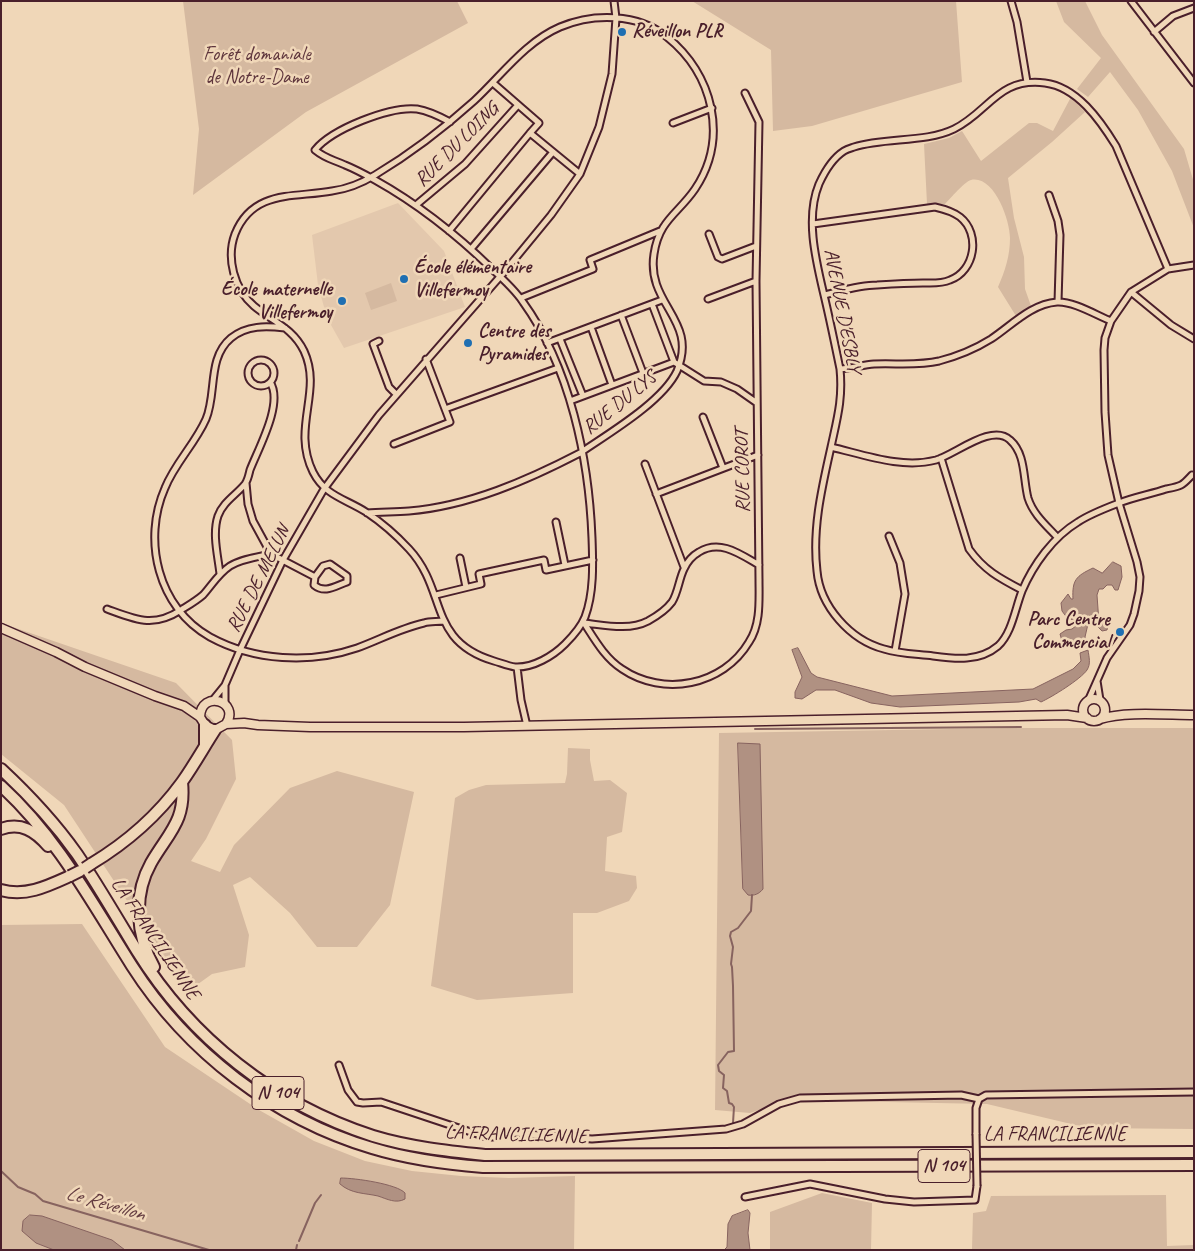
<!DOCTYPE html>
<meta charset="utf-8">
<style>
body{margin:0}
#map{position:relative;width:1195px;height:1251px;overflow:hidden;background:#f0d7b8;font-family:Caveat,sans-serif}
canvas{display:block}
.frame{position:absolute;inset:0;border:2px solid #4a1f2b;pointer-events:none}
</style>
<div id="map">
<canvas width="1195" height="1251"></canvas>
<div class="frame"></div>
</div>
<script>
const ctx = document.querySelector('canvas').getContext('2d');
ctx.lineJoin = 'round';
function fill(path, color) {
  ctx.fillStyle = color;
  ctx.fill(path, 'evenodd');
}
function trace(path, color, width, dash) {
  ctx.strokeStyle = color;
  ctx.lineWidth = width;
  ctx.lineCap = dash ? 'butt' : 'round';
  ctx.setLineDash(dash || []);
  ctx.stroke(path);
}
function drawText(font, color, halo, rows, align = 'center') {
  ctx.font = font + ' Caveat,sans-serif';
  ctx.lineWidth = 5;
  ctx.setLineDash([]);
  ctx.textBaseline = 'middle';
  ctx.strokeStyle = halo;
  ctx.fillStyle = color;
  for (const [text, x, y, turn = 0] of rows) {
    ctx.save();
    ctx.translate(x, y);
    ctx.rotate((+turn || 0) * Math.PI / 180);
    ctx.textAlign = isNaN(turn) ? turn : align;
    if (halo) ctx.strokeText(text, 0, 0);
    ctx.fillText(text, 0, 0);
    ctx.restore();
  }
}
const built = new Path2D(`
 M 398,203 L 444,251 L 465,307 L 344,348 L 327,318 L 318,285 L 312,235 Z`);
const green = new Path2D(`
 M 183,1 L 457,1 L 468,23 L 306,112 L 193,195 L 199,129 Z
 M 692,1 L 956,1 L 962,82 L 812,126 L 773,131 L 771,50 Z
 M 1056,1 L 1085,1 L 1102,35 L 1184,149 L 1194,183 L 1194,228 L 1172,171 L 1138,110 L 1110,72 L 1088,97 L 1077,89 L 1101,58 L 1064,22 Z
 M 1071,97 L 1085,112 L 1052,142 L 1008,178 L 1014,218 L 1024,257 L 1025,289 L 1031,306 L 1016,316 L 998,287 C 1005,271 1010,256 1010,238 C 1010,220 994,175 971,180 C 964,182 951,198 945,204 L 927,204 L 924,144 L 949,138 L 962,131 L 981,161 L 1029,123 L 1037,123 L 1053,131 Z
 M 391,283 L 397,301 L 371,310 L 365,293 Z
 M 1,623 L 176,683 L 232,740 L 236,779 L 206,839 L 191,861 L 220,872 L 234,845 L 290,788 L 337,771 L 414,792 L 390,905 L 357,947 L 317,947 L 290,913 L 250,877 L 233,885 L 249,935 L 245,967 L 212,974 L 187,992 L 64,805 L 1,754 Z
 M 1008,728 L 1194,728 L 1194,1129 L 1088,1128 L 987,1104 L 789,1100 L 750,1113 L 715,1110 L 719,733 Z
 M 568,748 L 590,749 L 590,760 L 594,781 L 610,780 L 627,793 L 622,832 L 607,837 L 605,871 L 636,876 L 637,888 L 629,901 L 597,913 L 573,913 L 573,993 L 477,1000 L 431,986 L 455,798 L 469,790 L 486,785 L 565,783 L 567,774 Z
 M 82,924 L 165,1047 L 259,1110 L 314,1141 L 365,1161 L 412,1171 L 461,1176 L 509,1178 L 575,1176 L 574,1250 L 1,1250 L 1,925 Z
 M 822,1193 L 872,1203 L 871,1250 L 770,1250 L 770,1212 Z
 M 1166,1195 L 1167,1246 L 1194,1245 L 1194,1250 L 966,1250 L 972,1249 L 973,1213 L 986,1211 L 991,1196 Z`);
const water = new Path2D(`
 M 1113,562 L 1121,566 L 1122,577 L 1118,590 L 1115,590 L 1112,585 L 1107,585 L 1103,589 L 1099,589 L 1097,595 L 1099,623 L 1108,625 L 1107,630 L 1102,631 L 1096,625 L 1088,624 L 1085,637 L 1086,644 L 1079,646 L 1078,641 L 1066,644 L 1062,641 L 1060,634 L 1066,630 L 1072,629 L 1081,622 L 1079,620 L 1068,619 L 1062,611 L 1061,603 L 1068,594 L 1071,599 L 1073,599 C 1072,580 1076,576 1093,568 L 1102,573 Z
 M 798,648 L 811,673 L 817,677 L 892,696 L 1033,689 L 1073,669 L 1081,661 L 1080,653 L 1088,650 C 1089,657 1091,664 1087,670 C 1081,679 1052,697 1041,702 L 1036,699 L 1019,702 L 900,707 L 871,703 L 835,690 L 816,690 L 802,699 L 795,698 L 795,692 L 802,677 L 792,650 Z
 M 738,743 L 760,744 L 763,889 C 759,894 754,896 748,895 L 743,889 Z
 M 341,1178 C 355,1178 397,1184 405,1193 L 405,1199 C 396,1204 387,1199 378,1196 C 365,1193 351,1194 340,1184 Z
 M 748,1210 L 750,1213 L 748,1233 L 750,1250 L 724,1250 L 727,1247 L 728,1224 L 732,1216 Z
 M 30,1215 L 42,1216 L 112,1240 L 125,1250 L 54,1250 L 36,1243 L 22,1231 L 23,1221 Z`);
const stream = new Path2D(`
 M 755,729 L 1021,727
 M 733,1123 L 734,1107 L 732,1104 L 729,1103 L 727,1091 L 723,1088 L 724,1075 L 719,1071 L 718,1065 L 728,1052 L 734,1051 L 733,986 L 732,967 L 731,964 L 733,947 L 730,936 L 731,932 L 738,928 L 751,911 L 752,895
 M 1,1171 L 18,1187 L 35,1194 L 43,1201 L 209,1250
 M 299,1241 L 315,1203 L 321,1195
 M 296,1250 L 297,1245`);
const street = new Path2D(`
 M 1011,1 L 1017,22 L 1027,82
 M 1131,1 L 1194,83
 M 1154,32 L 1173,16 L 1194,8
 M 493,83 L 539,123 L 530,133 L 580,174
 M 673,123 L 712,108
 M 1049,195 L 1058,221 L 1060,235 L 1058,302
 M 416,205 L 465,164 L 518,105
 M 813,224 L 935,207 C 944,209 952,211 960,217 C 981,234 975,271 950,280 C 941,284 932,283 923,283 C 908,283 892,284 877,285 C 859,285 841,291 824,295
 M 449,231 L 530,133
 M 709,234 L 718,257 L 722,259 L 756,246
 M 471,249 L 553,152
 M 1168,269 L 1116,146 C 1100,120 1077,87 1045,83 C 998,77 989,112 954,129 C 925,143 886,137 854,147 C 851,148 847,149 844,151 C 833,158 824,173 819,184 C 805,218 816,261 824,295 C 830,320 835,345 840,369 C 843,399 837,419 831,447 C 822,487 812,529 817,571 C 820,606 850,640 884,649 C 900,654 917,654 933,656 C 955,659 979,662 998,646 C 1012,633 1015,609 1022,591 C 1033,565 1053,537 1078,522 C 1090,514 1106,508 1119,503 C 1134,497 1151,494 1166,489 C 1171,488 1177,487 1181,485 C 1185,483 1189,478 1192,475
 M 1131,292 L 1171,325 L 1194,339
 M 521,298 L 593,269 L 590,260 L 660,231
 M 708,299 L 756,281
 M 652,304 L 674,362
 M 621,315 L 643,373
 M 591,327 L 612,385
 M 285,328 C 266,326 247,325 231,338 C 207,358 217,393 206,419 C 195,444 175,463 165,488 C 142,540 158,608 210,637 C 254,661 310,664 357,648 C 379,640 401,628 424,623 C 430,621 437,622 443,621
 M 560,339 L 583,396
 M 379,341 L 373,344 L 389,387 L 396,394
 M 547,343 L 662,300
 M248 373a13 13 0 1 1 26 0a13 13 0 1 1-26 0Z
 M 840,369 C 852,368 863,365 874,364 C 896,363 918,366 939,361 C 958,356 975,349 991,339 C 1012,325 1031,304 1057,302 C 1073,301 1096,315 1111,321
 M 570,401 L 674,362 L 704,381 L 721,382 L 737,389 L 757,403
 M 445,409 L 558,368
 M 703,417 L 723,468
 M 394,444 L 450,422 L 426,359
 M 831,447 C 865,455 902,469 936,460 C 956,454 992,423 1010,440 C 1026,454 1023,479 1028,498 C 1033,514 1046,525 1057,537
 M 941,458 L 969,549 C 984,570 999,578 1022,590
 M 645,464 L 684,567
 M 246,483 L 248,504 L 253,521 L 271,554 L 315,577
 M 656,494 L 758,455
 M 367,513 C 381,512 395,512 409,511 C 469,506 528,480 580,453 L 583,451 C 611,432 663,401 677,371 C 699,320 646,305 654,254 C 659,220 678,214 695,189 C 729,138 713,74 667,37 C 638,13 593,13 560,27 C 525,42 501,76 474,101 C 444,128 410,154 375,175 C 362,183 347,189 332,191 C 295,198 253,189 235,234 C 226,258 234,289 254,306 C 272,321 293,328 304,351 C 323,392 291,427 313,472 C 325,496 346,499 366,512 C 381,522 397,536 409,549 C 448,591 427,641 494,661 C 501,663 508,666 515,667 C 533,668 553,656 565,644 C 573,636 581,627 585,617 C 594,593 593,564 592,538 C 589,459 570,367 523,302 C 515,290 503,279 492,269 C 457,235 418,204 375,180 C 366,175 355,169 345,165 C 332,159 326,159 315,150 C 332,129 390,106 417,109 C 429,111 439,116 450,122
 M 556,522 L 565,565
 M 889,536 L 900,563 L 905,594 L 895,651
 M 460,558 L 466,587
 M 330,564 L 347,576 L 347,582 C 335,586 325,594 314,585 L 315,577 L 323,566 Z
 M 220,574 C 218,556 212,534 218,516 C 223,502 236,495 245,484 C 248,480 249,474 250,470 C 258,449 284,403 270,382
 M 436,595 L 481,584 L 479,574 L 544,560 L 546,570 L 593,560
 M 107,609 C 137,620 153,628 181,610 C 189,605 196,601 203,595 C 212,585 218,574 230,566 C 241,559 257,557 271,554
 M 584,623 C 595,640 605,658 622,669 C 663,697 723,686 749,642 C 761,624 759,600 759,579 L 756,281 L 759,122 L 745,93
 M 584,623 C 604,625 629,631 648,621 C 657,616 666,610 672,602 C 678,593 679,579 684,569 C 687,562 692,556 699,552 C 720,539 740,554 759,565
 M 517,667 L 521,700 L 527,726
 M 1097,681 L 1100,700
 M 212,701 L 225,685 L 240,650 L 283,560 L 324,489 L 379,415 L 505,271 L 551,215 L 580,174 L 599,127 L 612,74 L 616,18 L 614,1
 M 1088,701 L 1107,658 L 1130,625 L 1134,614 L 1139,591 L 1140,577 L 1137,562 L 1119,503 L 1108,455 L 1105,412 L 1104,350 L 1105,338 L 1111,321 L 1131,292 L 1168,269 L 1194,265
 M 225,704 L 225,685
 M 339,1065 L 348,1090 L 357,1102 L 363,1103 L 381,1102 L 483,1136 L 492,1137 L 514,1133 L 592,1139 L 726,1129 L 743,1124 L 779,1104 L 800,1098 L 961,1095 L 979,1099
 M 976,1134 L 976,1108 L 979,1099 L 986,1095 L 1194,1092
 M 745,1197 L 810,1184 L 885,1199 L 914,1202 L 975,1200 L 977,1186`);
const secondary = new Path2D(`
 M 1,628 L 56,652 L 85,667 L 155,696 L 184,706 L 200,717 L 205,725 L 215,730 L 226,724 L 244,723 L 258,725 L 310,727 L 464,727 L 1067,715 L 1087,718
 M1083 710a11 11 0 1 1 22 0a11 11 0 1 1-22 0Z
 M 200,717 C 201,689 241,701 226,724
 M 1100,719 C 1125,711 1167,715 1194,715`);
const highway = new Path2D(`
 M 205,725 L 205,744
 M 1,769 C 29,795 55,823 77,854 C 98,885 117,918 137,951 C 191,1038 274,1104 373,1136 C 409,1147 447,1151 485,1155 L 1194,1152
 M 1,786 C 57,837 92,903 132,966 C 187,1052 274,1119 372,1148 C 408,1159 445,1164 483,1167 L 1194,1165
 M 1,829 C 21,822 35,831 48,846
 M 91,864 C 126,843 158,815 182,782 C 194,765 204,747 215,730
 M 1,890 C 26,897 48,886 70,876
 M 154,967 C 136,935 133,895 151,863 C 169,832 186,821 182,782`);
const streetBridge = new Path2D(`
 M 976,1134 L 977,1186`);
const highwayBridge = new Path2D(`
 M 85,868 L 91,864
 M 70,876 L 80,871`);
const markers = [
 [622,32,5,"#1f6fb2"],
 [404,279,5,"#1f6fb2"],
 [342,301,5,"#1f6fb2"],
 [468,343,5,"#1f6fb2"],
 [1120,632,5,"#1f6fb2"]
];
const shields = [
 [278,1093,52],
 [944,1166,52]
];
const shieldNames = [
 ["N 104",278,1093],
 ["N 104",944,1166]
];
const poiNames = [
 ["Réveillon PLR",632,32],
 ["École élémentaire",414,268],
 ["Villefermoy",414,291],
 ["École maternelle",332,290,"right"],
 ["Villefermoy",332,313,"right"],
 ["Centre des",478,332],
 ["Pyramides",478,355],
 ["Parc Centre",1110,620,"right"],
 ["Commercial",1110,643,"right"]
];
const parkNames = [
 ["Forêt domaniale",257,55],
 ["de Notre-Dame",257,78]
];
const streetNames = [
 ["RUE DU LOING",457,145,-45],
 ["AVENUE D'ESBLY",842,311,79],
 ["RUE DU LYS",620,403,-39],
 ["RUE COROT",743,471,-91],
 ["RUE DE MELUN",259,579,-63],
 ["LA FRANCILIENNE",155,939,56],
 ["LA FRANCILIENNE",516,1135,2],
 ["LA FRANCILIENNE",1055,1135]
];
const waterNames = [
 ["Le Réveillon",105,1204,16]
];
fill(built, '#e3c8ad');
fill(green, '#d5b9a0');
fill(water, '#b09182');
trace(water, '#87635f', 1);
trace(stream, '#87635f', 2);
trace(street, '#4a1f2b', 9);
trace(secondary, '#4a1f2b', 11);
trace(highway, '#4a1f2b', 14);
trace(street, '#f0d7b8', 5);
trace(secondary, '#f0d7b8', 8);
trace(highway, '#f0d7b8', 10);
trace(streetBridge, '#4a1f2b', 9, []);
trace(highwayBridge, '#4a1f2b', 14, []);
trace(streetBridge, '#f0d7b8', 5);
trace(highwayBridge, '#f0d7b8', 10);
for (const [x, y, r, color] of markers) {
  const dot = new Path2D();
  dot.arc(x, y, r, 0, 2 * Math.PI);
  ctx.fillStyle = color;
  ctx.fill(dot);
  trace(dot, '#f0d7b8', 2);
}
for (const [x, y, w] of shields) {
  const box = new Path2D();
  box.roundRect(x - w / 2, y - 16.5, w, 33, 4);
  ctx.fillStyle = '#f0d7b8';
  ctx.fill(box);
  trace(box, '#4a1f2b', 1);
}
drawText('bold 19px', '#4a1f2b', null, shieldNames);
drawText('bold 20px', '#4a1f2b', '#f0d7b8', poiNames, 'left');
drawText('20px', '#5f363d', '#f0d7b8', parkNames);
drawText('20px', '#4a1f2b', '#f0d7b8', streetNames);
drawText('italic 21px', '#643c41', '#f0d7b8', waterNames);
</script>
